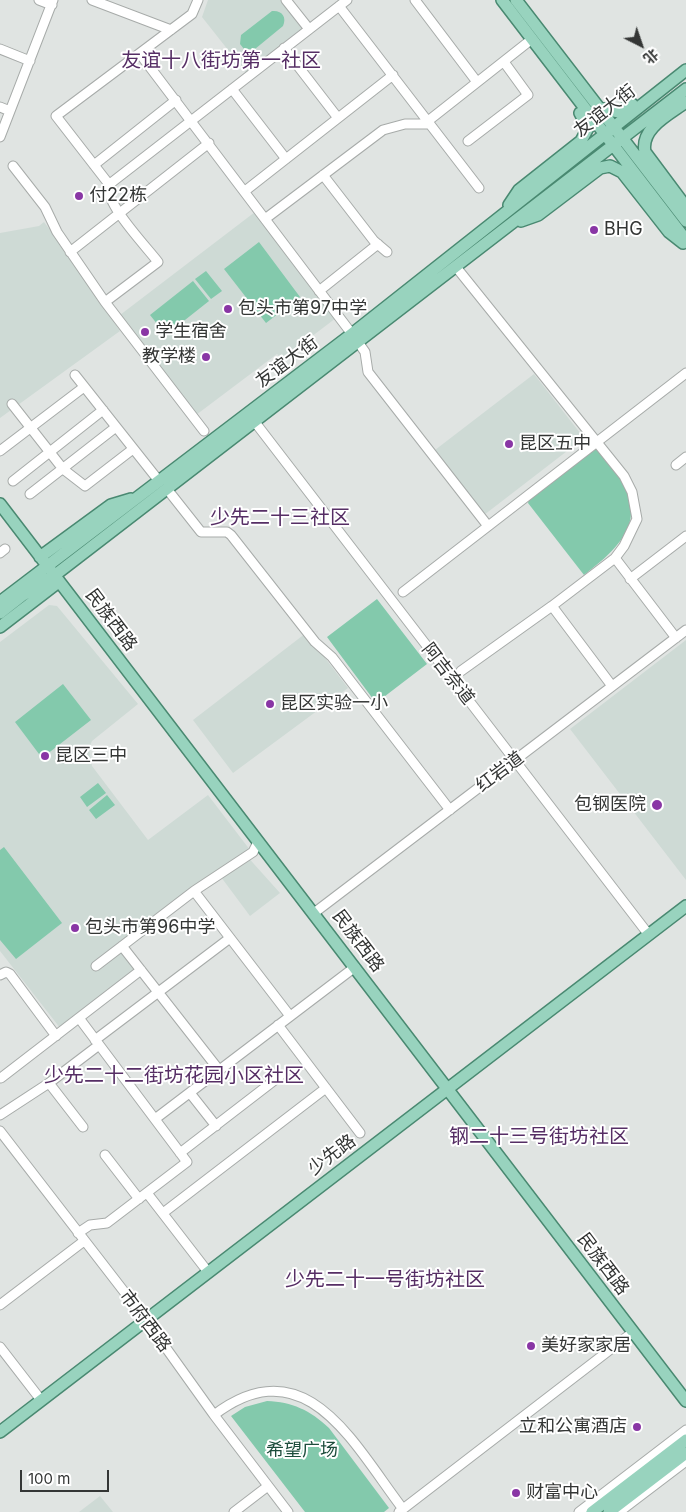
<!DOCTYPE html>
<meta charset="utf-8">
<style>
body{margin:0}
#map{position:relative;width:686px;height:1512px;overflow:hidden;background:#e0e4e2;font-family:Inter,"Noto Sans SC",sans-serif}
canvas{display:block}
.north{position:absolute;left:616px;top:20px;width:50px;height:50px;-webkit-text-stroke:4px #fff;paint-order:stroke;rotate:139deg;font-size:14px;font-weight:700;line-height:20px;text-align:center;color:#343635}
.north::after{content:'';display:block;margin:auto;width:18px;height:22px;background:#343635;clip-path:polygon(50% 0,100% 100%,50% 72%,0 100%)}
.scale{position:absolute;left:20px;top:1470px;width:89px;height:22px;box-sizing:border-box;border:2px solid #343635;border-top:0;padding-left:6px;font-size:15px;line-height:18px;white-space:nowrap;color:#343635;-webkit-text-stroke:4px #fff;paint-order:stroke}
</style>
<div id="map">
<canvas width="686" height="1512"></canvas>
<div class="north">北</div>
<div class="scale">100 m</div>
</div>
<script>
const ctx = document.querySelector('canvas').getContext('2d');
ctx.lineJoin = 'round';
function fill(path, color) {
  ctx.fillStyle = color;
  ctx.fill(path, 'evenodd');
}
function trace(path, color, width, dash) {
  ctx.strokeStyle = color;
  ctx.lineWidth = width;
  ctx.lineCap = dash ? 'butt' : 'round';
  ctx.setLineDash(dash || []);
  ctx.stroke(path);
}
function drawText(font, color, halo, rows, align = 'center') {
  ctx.font = font + ' Inter,"Noto Sans SC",sans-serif';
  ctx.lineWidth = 4;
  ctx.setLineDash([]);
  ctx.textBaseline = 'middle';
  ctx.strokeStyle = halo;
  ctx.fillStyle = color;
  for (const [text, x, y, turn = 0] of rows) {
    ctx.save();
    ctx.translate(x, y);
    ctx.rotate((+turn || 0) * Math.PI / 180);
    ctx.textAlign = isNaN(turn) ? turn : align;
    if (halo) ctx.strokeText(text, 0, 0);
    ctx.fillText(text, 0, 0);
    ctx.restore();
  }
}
const built = new Path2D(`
 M 208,0 L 281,0 L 306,28 L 247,74 L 202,17 Z
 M 255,212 L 336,318 L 282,359 L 277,354 L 196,415 L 120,315 Z
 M 44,222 L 75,263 L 120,331 L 0,418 L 0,233 L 39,226 Z
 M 534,374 L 584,438 L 484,515 L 435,450 Z
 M 49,605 L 57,606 L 138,704 L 92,741 L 89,748 L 92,766 L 148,840 L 208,795 L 250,850 L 245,854 L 280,893 L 250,916 L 221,877 L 238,860 L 120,950 L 139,975 L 64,1033 L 0,951 L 0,642 Z
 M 306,633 L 348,688 L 233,773 L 193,720 Z
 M 686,640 L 686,880 L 570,729 Z
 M 100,1496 L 113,1512 L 79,1512 Z`);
const green = new Path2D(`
 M 272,11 C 282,10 287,17 283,26 L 255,49 L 244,49 L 240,44 L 241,35 Z
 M 259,242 L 300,297 L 266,323 L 224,269 Z
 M 206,271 L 222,291 L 211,299 L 195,279 Z
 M 193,281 L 209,301 L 166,335 L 150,315 Z
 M 597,447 C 644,504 645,529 584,575 L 528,503 L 529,499 Z
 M 377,599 L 427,664 L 376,703 L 327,637 Z
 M 63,684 L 91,720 L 42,758 L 15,722 Z
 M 98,783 L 106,793 L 87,807 L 80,797 Z
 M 107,795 L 115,805 L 96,819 L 89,810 Z
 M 4,847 L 62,923 L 16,959 L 0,940 L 0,850 Z
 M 267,1401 C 292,1402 310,1410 329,1428 L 389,1508 L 384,1512 L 305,1512 L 231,1416 L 245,1407 Z`);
const minor = new Path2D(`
 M 39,0 L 52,5
 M 92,0 L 171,30
 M 286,0 L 309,29
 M 415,0 L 477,82
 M 339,6 L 479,188
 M 284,48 L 338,118
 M 0,49 L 30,61
 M 140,54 L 358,342 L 365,352 L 368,372 L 488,526
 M 232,89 L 286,159
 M 0,107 L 10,111
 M 428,121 L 532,39
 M 0,137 L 53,0
 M 468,141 L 528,95 L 504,62
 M 94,165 L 176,100
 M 13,166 L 45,207 L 57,232 L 105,302 L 204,431
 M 323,175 L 374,241 L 387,252
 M 108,183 L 111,183 L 347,0
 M 245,191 L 393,75
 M 265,219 L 383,130 L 405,124 L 430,124
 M 70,252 L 209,143
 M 456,267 L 624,476 L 632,492 L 637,519 L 624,546 L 615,558 L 552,606 L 461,671
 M 319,291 L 378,244
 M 105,302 L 158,262 C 145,245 104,203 108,183 L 56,116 L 192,14 L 198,0
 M 75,375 L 159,481
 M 12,404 L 63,469 L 85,486 L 133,449
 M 251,417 L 649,935
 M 0,451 L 84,387
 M 676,465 L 686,457
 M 13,481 L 103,410
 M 167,489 L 201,532 L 227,532 L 231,535 L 315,642 L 332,657 L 450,810
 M 30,494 L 116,427
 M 0,553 L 5,549
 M 615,558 L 676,638
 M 630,579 L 686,536
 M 403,592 L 686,373
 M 552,606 L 612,686
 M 194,891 L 290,1016
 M 314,913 L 686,630
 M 122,946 L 219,1070
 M 96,966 L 194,891 L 253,852 L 258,842
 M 0,975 L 6,972 L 10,974 L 56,1036
 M 278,1025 L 360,1133
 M 95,1040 L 230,938
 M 1,1078 L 141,970
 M 49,1083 L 83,1127
 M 190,1093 L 216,1126
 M 0,1115 L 49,1083 L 99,1045
 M 155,1119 L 355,967
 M 0,1131 L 146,1320 L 214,1415 L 288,1512
 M 180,1153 L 280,1076
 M 105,1155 L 139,1199
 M 147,1193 L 208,1272
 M 163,1213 L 326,1088
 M 78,1233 L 90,1225 L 107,1223 L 187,1162 L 79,1018
 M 0,1305 L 84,1241
 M 0,1347 L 41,1400
 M 214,1415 C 306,1345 354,1445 403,1509
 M 234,1512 L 268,1486
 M 399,1512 L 633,1332
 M 579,1512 L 686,1430
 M 619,1512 L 686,1461`);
const major = new Path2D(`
 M 502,0 L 686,240
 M 516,0 L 686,221
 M 686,102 C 670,114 640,128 645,152 L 686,207
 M 599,108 L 619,112 L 632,104
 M 509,205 L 519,190 L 581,141 L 588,128 L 580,113
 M 521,221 L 538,215 L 600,168 L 610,166 L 622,172 L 669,232 L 683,243
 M 0,504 L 686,1401
 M 40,557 L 111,505 L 131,499
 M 0,602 L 352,334 L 686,70
 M 0,613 L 23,595 L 55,575 L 686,89
 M 0,627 L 56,584
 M 0,1432 L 686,906
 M 592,1512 L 686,1440
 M 609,1512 L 686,1453`);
const markers = [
 [79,196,5,"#8936a5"],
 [594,230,5,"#8936a5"],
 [228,309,5,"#8936a5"],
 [145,332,5,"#8936a5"],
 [206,357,5,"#8936a5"],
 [509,444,5,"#8936a5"],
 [270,704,5,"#8936a5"],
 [45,756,5,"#8936a5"],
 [657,805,6,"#8936a5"],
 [75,928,5,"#8936a5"],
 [531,1346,5,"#8936a5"],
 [637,1427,5,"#8936a5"],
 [516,1493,5,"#8936a5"]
];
const streetNames = [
 ["友谊大街",605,111,-38],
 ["友谊大街",287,362,-37],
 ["民族西路",111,620,53],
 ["阿吉奈道",448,674,52],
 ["红岩道",500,772,-37],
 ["民族西路",358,941,53],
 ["少先路",332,1155,-37],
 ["民族西路",603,1264,53],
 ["市府西路",145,1321,53]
];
const poiNames = [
 ["付22栋",89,196],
 ["BHG",604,230],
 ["包头市第97中学",238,309],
 ["学生宿舍",155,332],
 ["教学楼",196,357,"right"],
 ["昆区五中",519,444],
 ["昆区实验一小",280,704],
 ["昆区三中",55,756],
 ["包钢医院",646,805,"right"],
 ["包头市第96中学",85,928],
 ["美好家家居",541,1346],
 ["立和公寓酒店",627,1427,"right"],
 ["财富中心",526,1493]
];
const parkNames = [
 ["希望广场",302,1451]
];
const quarterNames = [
 ["友谊十八街坊第一社区",221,61],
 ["少先二十三社区",280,518],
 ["少先二十二街坊花园小区社区",174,1076],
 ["钢二十三号街坊社区",539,1137],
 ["少先二十一号街坊社区",385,1280]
];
fill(built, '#cedad5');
fill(green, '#83c9ac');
trace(minor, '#a7aba9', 11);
trace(major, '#498971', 14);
trace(minor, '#fff', 9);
trace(major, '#98d3be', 11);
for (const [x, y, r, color] of markers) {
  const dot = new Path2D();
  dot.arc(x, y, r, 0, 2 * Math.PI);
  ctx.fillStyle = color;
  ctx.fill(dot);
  trace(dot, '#fff', 2);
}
drawText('18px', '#343635', '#fff', streetNames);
drawText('18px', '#343635', '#fff', poiNames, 'left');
drawText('18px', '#1d4d3c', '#fff', parkNames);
drawText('20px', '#562e65', '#fff', quarterNames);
</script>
